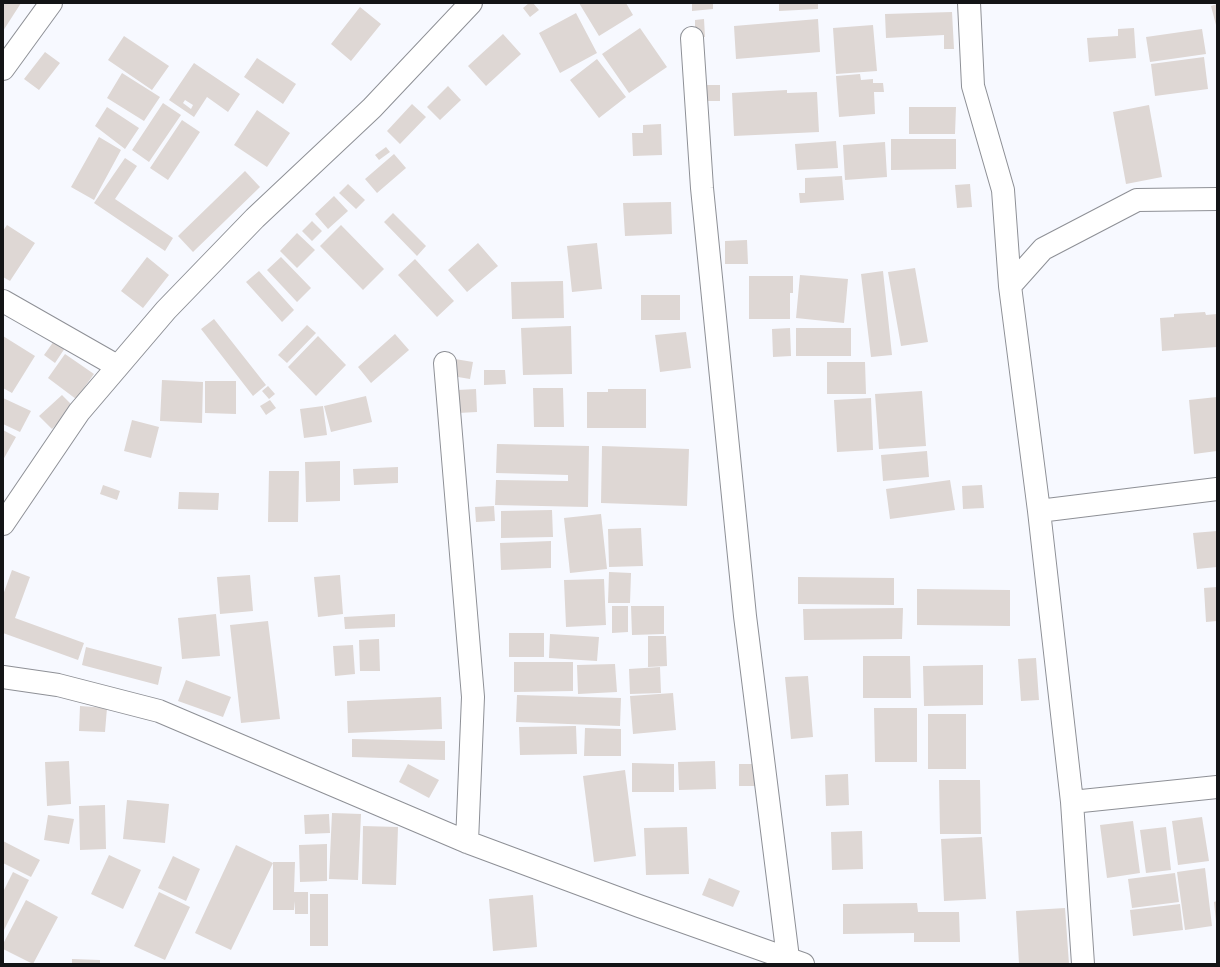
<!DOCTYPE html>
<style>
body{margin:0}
#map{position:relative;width:1220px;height:967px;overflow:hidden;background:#f7f9ff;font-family:Signika,sans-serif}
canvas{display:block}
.frame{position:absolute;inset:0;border:4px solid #131416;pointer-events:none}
</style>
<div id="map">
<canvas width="1220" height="967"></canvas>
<div class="frame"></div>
</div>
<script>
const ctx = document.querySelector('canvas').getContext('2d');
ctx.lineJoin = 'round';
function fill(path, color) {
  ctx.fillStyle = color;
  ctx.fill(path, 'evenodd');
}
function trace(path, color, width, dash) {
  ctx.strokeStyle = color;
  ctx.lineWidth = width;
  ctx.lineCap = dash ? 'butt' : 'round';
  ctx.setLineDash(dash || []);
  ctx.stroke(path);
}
const building = new Path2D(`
 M 3,3 L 21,3 L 3,31 Z
 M 529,3 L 533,3 L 539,10 L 530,17 L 523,8 Z
 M 579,3 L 626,3 L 633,15 L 599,36 Z
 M 692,3 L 713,3 L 713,9 L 692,11 Z
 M 779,3 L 818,3 L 818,9 L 779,11 Z
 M 1217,4 L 1217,25 L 1216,25 L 1211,6 Z
 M 360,7 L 381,24 L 351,61 L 331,44 Z
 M 952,12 L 954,49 L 944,49 L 944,35 L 886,38 L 885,14 Z
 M 576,13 L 597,53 L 560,73 L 539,33 Z
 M 704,19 L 705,37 L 695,37 L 695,20 Z
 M 818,19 L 820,52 L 736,59 L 734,26 Z
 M 873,25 L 877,71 L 836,74 L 833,28 Z
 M 640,28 L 667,67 L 629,93 L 602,54 Z
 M 1134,28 L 1136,58 L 1089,62 L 1087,38 L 1118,36 L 1118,29 Z
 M 1202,29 L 1206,54 L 1150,62 L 1146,37 Z
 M 503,34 L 521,54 L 486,86 L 468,66 Z
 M 124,36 L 169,66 L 152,90 L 108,60 Z
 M 45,52 L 60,63 L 39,90 L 24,79 Z
 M 1204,57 L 1208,89 L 1155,96 L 1151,64 Z
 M 257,58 L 296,84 L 283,104 L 244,77 Z
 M 597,59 L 626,97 L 599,118 L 570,80 Z
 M 194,63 L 240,94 L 228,112 L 207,97 L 194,117 L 169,100 ZM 185,100 L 193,105 L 191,109 L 183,103 Z
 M 122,73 L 160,97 L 144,121 L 107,98 Z
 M 860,74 L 861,80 L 873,79 L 873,83 L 883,83 L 884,92 L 874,92 L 875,114 L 839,117 L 836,76 Z
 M 701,85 L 720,85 L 720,101 L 701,101 Z
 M 448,86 L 461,100 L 440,120 L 427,107 Z
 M 787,90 L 787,93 L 817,92 L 819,132 L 734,136 L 732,93 Z
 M 163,103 L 181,115 L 149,162 L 132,150 Z
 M 412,104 L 426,117 L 400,144 L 387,131 Z
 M 1149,105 L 1162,177 L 1126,184 L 1113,112 Z
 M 107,107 L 139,128 L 125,149 L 95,126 Z
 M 909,107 L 956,107 L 955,134 L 909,134 Z
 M 257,110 L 290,133 L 267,167 L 234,145 Z
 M 182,120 L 200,132 L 168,180 L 150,168 Z
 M 661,124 L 662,155 L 633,156 L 632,133 L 643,133 L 643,125 Z
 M 99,137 L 121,150 L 94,200 L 71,187 Z
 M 891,139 L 956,139 L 956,169 L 891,170 Z
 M 836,141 L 838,168 L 797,170 L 795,144 Z
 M 885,142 L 887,177 L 845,180 L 843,145 Z
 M 386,147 L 390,152 L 379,160 L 375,155 Z
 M 394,154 L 406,168 L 377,193 L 365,179 Z
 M 125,158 L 137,166 L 115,199 L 173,238 L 165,251 L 94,203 Z
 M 245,171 L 260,187 L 193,252 L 178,236 Z
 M 842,176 L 844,200 L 800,203 L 799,193 L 805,193 L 805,178 Z
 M 348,184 L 365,200 L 356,209 L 339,193 Z
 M 970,184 L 972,207 L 957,208 L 955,185 Z
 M 334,196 L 348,211 L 328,229 L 315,214 Z
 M 671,202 L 672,234 L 625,236 L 623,203 Z
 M 393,213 L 426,246 L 417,256 L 384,222 Z
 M 312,221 L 322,231 L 312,241 L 302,231 Z
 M 7,225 L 35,243 L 10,281 L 3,277 L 3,231 Z
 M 341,225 L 384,269 L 363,290 L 320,246 Z
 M 297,233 L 315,250 L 297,268 L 280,251 Z
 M 747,240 L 748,264 L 725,264 L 725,241 Z
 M 478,243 L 498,266 L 467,292 L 448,270 Z
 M 597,243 L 602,289 L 572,292 L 567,246 Z
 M 147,257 L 169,275 L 143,308 L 121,291 Z
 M 281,257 L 311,288 L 297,302 L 267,270 Z
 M 415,259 L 454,301 L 437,317 L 398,275 Z
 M 915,268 L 928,342 L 901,346 L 888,272 Z
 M 259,271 L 294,310 L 282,322 L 246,282 Z
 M 883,271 L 892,355 L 871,357 L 861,274 Z
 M 800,275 L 848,279 L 844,323 L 796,318 Z
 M 749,276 L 793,276 L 793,293 L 790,293 L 790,319 L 749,319 Z
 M 563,281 L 564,318 L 512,319 L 511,282 Z
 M 641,295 L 680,295 L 680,320 L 641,320 Z
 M 1205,312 L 1206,315 L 1217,314 L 1217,347 L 1162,351 L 1160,318 L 1174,317 L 1174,314 Z
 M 214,319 L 266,385 L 253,396 L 201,329 Z
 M 307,325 L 316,333 L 287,363 L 278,355 Z
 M 571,326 L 572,374 L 523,375 L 521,328 Z
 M 790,328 L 791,356 L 773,357 L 772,329 Z
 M 796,328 L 851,328 L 851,356 L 796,356 Z
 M 686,332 L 691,368 L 660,372 L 655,335 Z
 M 395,334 L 409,350 L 371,383 L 358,367 Z
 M 3,336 L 35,356 L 12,393 L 3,388 Z
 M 318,336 L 346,365 L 316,396 L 288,367 Z
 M 54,341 L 65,348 L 55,363 L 44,355 Z
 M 65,354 L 94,374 L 76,399 L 48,378 Z
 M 455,359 L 473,362 L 470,379 L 452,376 Z
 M 827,362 L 865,362 L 866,394 L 827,394 Z
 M 484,370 L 505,370 L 506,384 L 484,385 Z
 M 162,380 L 203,382 L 202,423 L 160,421 Z
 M 205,381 L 236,381 L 236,414 L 205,413 Z
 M 268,386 L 275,394 L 269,399 L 262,391 Z
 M 533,388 L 563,388 L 564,427 L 534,427 Z
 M 476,389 L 477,412 L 458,413 L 457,390 Z
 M 608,389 L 646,389 L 646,428 L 587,428 L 587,392 L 608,392 Z
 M 922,391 L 926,446 L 879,449 L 875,394 Z
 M 62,395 L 74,407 L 52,429 L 39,416 Z
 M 366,396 L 372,422 L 331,432 L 324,406 Z
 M 1217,397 L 1217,451 L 1194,454 L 1189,400 Z
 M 3,398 L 31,411 L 20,432 L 3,424 Z
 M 871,398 L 873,450 L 837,452 L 834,400 Z
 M 270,400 L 276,408 L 266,415 L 260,406 Z
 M 323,406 L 327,435 L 304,438 L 300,409 Z
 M 132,420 L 159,427 L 151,458 L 124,451 Z
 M 3,430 L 16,437 L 3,460 Z
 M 497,444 L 589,446 L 588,507 L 495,505 L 496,480 L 568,481 L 568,475 L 496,473 Z
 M 602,446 L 689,449 L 687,506 L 601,503 Z
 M 927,451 L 929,477 L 883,481 L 881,455 Z
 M 340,461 L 340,501 L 306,502 L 305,462 Z
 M 398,467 L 398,483 L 354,485 L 353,469 Z
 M 269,471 L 299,471 L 298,522 L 268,522 Z
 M 950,480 L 955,510 L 890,519 L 886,489 Z
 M 103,485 L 120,491 L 117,500 L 100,494 Z
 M 982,485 L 984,508 L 963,509 L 962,486 Z
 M 179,492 L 219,493 L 218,510 L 178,509 Z
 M 494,506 L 495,521 L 476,522 L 475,507 Z
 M 552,510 L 553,537 L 501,538 L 501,511 Z
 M 601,514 L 607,569 L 570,573 L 564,518 Z
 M 641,528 L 643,566 L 609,567 L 608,529 Z
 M 1217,531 L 1217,567 L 1197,569 L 1193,533 Z
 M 551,541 L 551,568 L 501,570 L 500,543 Z
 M 12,570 L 30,577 L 15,618 L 84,643 L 78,660 L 3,633 L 3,595 Z
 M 609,572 L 631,573 L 630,603 L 608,603 Z
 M 250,575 L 253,611 L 220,614 L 217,577 Z
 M 340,575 L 343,614 L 318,617 L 314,577 Z
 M 798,577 L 894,578 L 894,605 L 798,604 Z
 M 604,579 L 606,625 L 566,627 L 564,580 Z
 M 1217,587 L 1217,621 L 1206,622 L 1204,588 Z
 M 917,589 L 1010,590 L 1010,626 L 917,625 Z
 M 612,606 L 628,606 L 628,632 L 612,633 Z
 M 631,606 L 664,606 L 664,634 L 632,635 Z
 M 903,608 L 902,639 L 804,640 L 803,609 Z
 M 216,614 L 220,656 L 182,659 L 178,618 Z
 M 395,614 L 395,627 L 345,629 L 344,617 Z
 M 268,621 L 280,719 L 241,723 L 230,625 Z
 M 509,633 L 544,633 L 544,657 L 509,657 Z
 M 550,634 L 599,637 L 597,661 L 549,658 Z
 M 648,636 L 666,636 L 667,666 L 648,667 Z
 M 379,639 L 380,671 L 360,671 L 359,640 Z
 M 353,645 L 355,674 L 335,676 L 333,646 Z
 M 86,647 L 162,667 L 158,685 L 82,665 Z
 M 863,656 L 910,656 L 911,698 L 863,698 Z
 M 1036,658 L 1039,700 L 1021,701 L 1018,659 Z
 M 514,662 L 573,662 L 573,691 L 514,692 Z
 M 615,664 L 617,692 L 578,694 L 577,665 Z
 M 983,665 L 983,705 L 924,706 L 923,666 Z
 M 660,667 L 661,693 L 630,694 L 629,669 Z
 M 808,676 L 813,737 L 791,739 L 785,677 Z
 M 186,680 L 231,697 L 223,717 L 178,701 Z
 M 673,693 L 676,730 L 633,734 L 630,696 Z
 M 517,695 L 621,698 L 620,726 L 516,722 Z
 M 441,697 L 442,729 L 348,733 L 347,701 Z
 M 80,706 L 107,708 L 105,732 L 79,731 Z
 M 874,708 L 917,708 L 917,762 L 875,762 Z
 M 928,714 L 966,714 L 966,769 L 928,769 Z
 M 576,726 L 577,754 L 520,755 L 519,727 Z
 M 585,728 L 621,729 L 621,756 L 584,756 Z
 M 352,739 L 445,741 L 445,760 L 352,757 Z
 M 69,761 L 71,804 L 47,806 L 45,762 Z
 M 715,761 L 716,789 L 679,790 L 678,762 Z
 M 632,763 L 674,764 L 674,792 L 632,792 Z
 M 408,764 L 439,780 L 429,798 L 399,782 Z
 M 739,764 L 758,764 L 758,786 L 739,786 Z
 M 625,770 L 636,856 L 594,862 L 583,776 Z
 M 848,774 L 849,805 L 826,806 L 825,775 Z
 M 939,780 L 980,780 L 981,834 L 940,834 Z
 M 127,800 L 169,804 L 165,843 L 123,839 Z
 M 105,805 L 106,849 L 80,850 L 79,806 Z
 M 332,813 L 361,814 L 358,880 L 329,879 Z
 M 329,814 L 330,833 L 305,834 L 304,815 Z
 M 48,815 L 74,819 L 69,844 L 44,840 Z
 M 1202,817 L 1209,861 L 1178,865 L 1172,821 Z
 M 1133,821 L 1140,873 L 1107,878 L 1100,825 Z
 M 363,826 L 398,827 L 396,885 L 362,884 Z
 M 687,827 L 689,874 L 646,875 L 644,828 Z
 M 1166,827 L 1171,870 L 1146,873 L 1140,830 Z
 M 862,831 L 863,869 L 832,870 L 831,832 Z
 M 982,837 L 986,899 L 944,901 L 941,839 Z
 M 3,841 L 40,860 L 31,877 L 3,863 Z
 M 327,844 L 327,881 L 300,882 L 299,845 Z
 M 236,845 L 273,863 L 231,950 L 195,933 Z
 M 109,855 L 141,870 L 123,909 L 91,894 Z
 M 173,856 L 200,869 L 186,901 L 158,888 Z
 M 273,862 L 295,862 L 294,892 L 308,892 L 308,914 L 295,914 L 295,901 L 294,910 L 273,910 Z
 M 1205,868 L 1212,926 L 1185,930 L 1177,872 Z
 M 13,872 L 29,880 L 3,932 L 3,892 Z
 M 1175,873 L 1179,902 L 1132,908 L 1128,879 Z
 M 709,878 L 740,891 L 733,907 L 702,895 Z
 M 159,892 L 190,907 L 165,960 L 134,946 Z
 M 310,894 L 328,894 L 328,946 L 310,946 Z
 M 533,895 L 537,947 L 493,951 L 489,899 Z
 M 26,900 L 58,917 L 33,964 L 3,949 L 3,944 Z
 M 1217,901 L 1217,921 L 1216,921 L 1214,902 Z
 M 917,903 L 918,912 L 959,912 L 960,942 L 914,942 L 914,933 L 843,934 L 843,904 Z
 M 1180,904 L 1183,930 L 1133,936 L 1130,910 Z
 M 1065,908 L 1069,964 L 1019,964 L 1016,911 Z
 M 72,959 L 100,960 L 100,964 L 72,964 Z`);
const street = new Path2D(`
 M 969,3 L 973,86 L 1003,190 L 1010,286 L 1039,511 L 1072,802 L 1083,964
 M 692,38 L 702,188 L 745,616 L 788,958
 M 3,69 L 51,3
 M 1010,286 L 1043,249 L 1137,200 L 1217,199
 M 3,301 L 117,366
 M 445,363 L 473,697 L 467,842
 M 1039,511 L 1217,489
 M 3,677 L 58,685 L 159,711 L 467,842 L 639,906 L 803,964
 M 1072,802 L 1217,787`);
const secondary = new Path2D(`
 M 3,524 L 79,412 L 166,310 L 255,218 L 372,108 L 471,3`);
fill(building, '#ded7d4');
trace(street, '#8e9096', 24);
trace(secondary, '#8e9096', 24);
trace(street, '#fff', 22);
trace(secondary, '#fff', 22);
</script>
